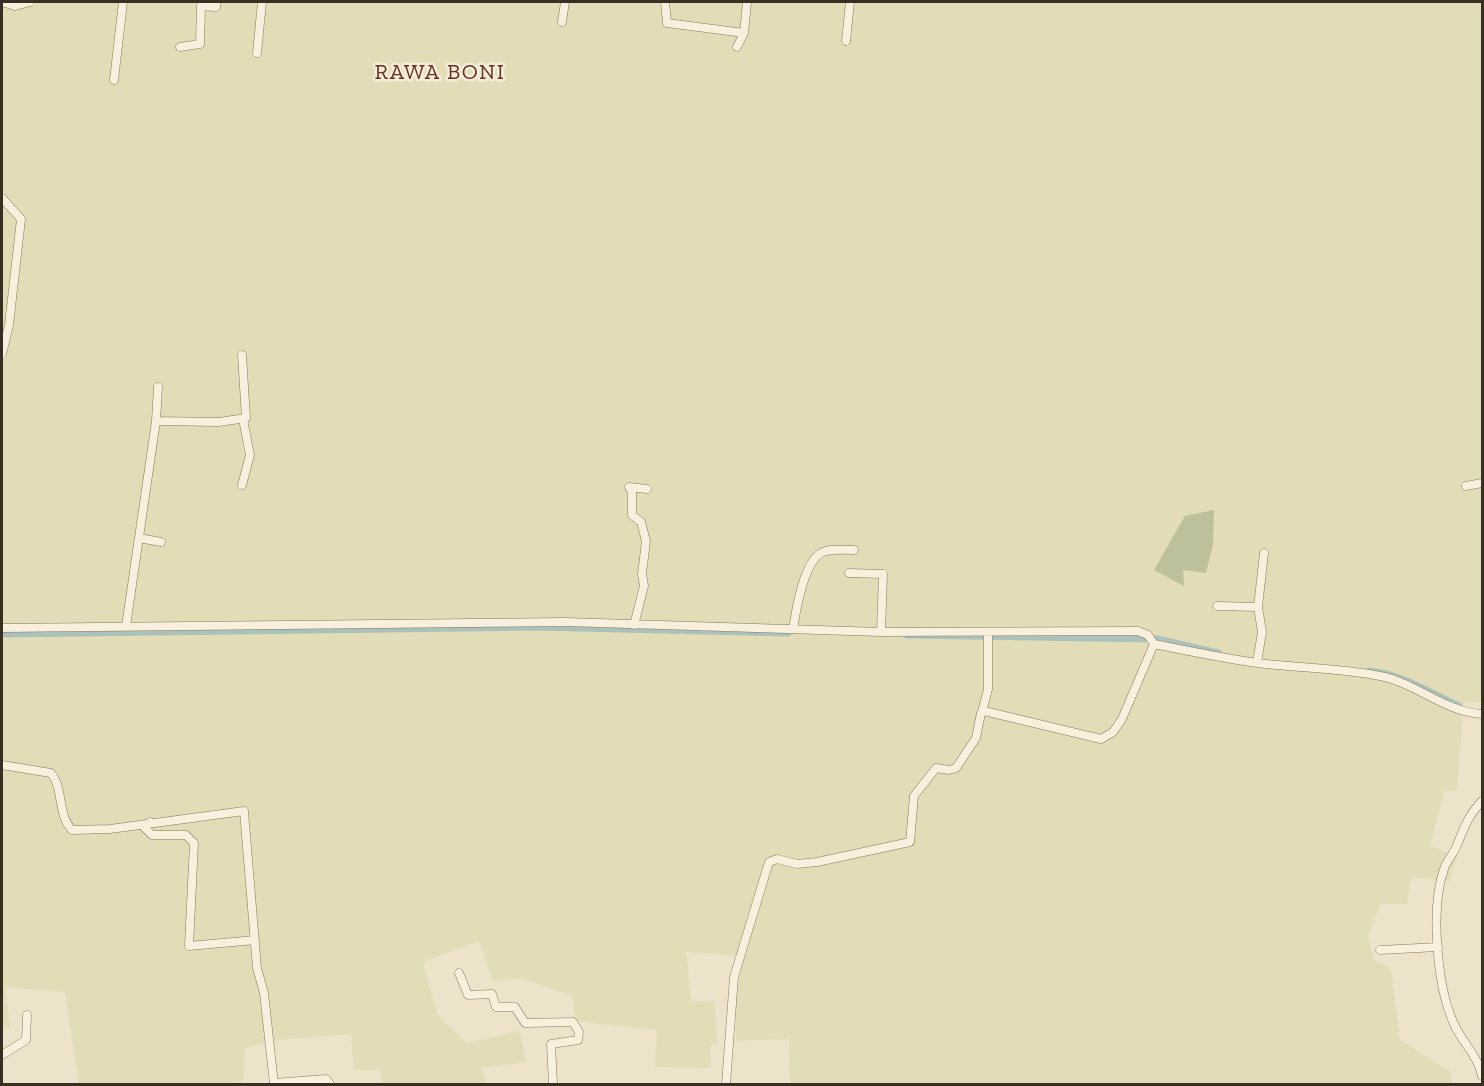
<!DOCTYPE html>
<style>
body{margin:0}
#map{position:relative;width:1484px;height:1086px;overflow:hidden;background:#ede3ca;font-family:"Zilla Slab",serif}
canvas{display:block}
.frame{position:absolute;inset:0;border:3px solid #3a2e22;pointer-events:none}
</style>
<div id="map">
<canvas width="1484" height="1086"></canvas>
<div class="frame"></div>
</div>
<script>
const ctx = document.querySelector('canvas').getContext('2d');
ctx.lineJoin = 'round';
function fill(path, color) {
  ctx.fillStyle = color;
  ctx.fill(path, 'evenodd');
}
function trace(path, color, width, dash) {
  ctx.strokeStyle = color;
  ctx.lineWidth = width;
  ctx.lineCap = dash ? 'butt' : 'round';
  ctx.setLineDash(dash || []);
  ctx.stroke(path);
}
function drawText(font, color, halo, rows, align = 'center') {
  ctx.font = font + ' "Zilla Slab",serif';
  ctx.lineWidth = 5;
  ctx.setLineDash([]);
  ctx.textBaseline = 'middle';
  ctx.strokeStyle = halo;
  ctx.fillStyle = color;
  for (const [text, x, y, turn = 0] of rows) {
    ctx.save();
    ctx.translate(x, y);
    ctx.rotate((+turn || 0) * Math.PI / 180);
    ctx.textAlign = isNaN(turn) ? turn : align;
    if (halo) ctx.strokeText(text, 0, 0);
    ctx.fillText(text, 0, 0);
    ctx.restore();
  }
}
const farmland = new Path2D(`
 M 2,2 L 1482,2 L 1482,702 L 1464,701 L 1457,791 L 1444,791 L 1430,846 L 1457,857 L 1449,881 L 1411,877 L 1407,904 L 1380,904 L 1368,937 L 1374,960 L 1391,968 L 1400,1040 L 1451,1072 L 1452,1084 L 790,1084 L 789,1039 L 736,1041 L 736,1000 L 743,956 L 686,952 L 691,1001 L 715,1002 L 717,1044 L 710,1045 L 711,1068 L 655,1067 L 657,1030 L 575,1021 L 573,996 L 520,978 L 493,981 L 479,941 L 423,962 L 437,1014 L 467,1043 L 520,1031 L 526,1062 L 481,1068 L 487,1084 L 383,1084 L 380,1070 L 354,1070 L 351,1034 L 286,1039 L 245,1048 L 243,1082 L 230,1084 L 79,1084 L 65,992 L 5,987 L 10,1027 L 2,1027 Z`);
const cemetery = new Path2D(`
 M 1214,510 L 1213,544 L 1206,573 L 1183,570 L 1184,586 L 1154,570 L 1185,516 Z`);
const canal = new Path2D(`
 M 2,634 L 539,627 L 788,633
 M 907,635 L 1157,639 L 1218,653
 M 1369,671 C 1401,674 1430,693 1459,706`);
const minor = new Path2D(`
 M 2,2 L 15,6 L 30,2
 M 665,2 L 667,23 L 744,33
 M 562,22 L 565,2
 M 846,41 L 850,2
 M 180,47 L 200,44 L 201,6 L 216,7 L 216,2
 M 737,47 L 744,33 L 747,2
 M 257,53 L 262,2
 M 114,80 L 123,2
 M 2,198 L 21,219 L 9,325 L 2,354
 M 156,421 L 219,422 L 246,418 L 242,355
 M 242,485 L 250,455 L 243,419
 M 1466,486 L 1482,483
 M 139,538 L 161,542
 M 849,573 L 883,574 L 881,632
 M 1217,606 L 1258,607
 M 634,625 L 644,586 L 642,574 L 646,541 L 641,522 L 632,515 L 632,492 L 629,487 L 647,489
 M 126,626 L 156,421 L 158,387
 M 2,628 L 566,622 L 881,632 L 1138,631 L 1148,635 L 1154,644 C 1188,651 1223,658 1257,663 C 1298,668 1340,668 1380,676 C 1417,683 1444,712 1482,714
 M 793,629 C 796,610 803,564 821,553 C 829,548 845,550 854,550
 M 1257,663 L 1262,632 L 1258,607 L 1264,553
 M 982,712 L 988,689 L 988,632
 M 2,765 L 51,773 C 64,789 57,814 72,830 L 110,829 L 244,811 L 257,968 L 264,993 L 274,1084
 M 1482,801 C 1469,814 1464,828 1457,845 C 1454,853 1447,860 1444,869 C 1430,908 1437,987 1454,1024 C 1462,1042 1478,1056 1482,1076
 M 150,822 L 144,827 L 152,835 L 186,835 L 194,843 L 189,946 L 255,940
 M 1380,950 L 1438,947
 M 459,973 L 468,995 L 492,994 L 496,1007 L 515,1007 L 525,1023 L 573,1022 L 579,1032 L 578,1040 L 551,1044 L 553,1084
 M 2,1055 L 26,1040 L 27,1015
 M 274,1083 L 326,1079 L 330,1084
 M 726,1084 L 734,977 L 769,862 L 777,859 L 797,864 L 817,862 L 910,842 L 914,796 L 936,768 L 949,770 L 956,768 L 976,738 L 981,713 L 984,711 L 1101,739 L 1113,732 L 1122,719 L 1154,644`);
const quarterNames = [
 ["RAWA BONI",440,73]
];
fill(farmland, '#e2dcb7');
fill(cemetery, '#bcc19c');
trace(canal, '#aac2bb', 7);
trace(minor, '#89765f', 9);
trace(minor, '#f8f0dd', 8);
ctx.letterSpacing = '1.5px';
drawText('22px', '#653223', '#f5edd9', quarterNames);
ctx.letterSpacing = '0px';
</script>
